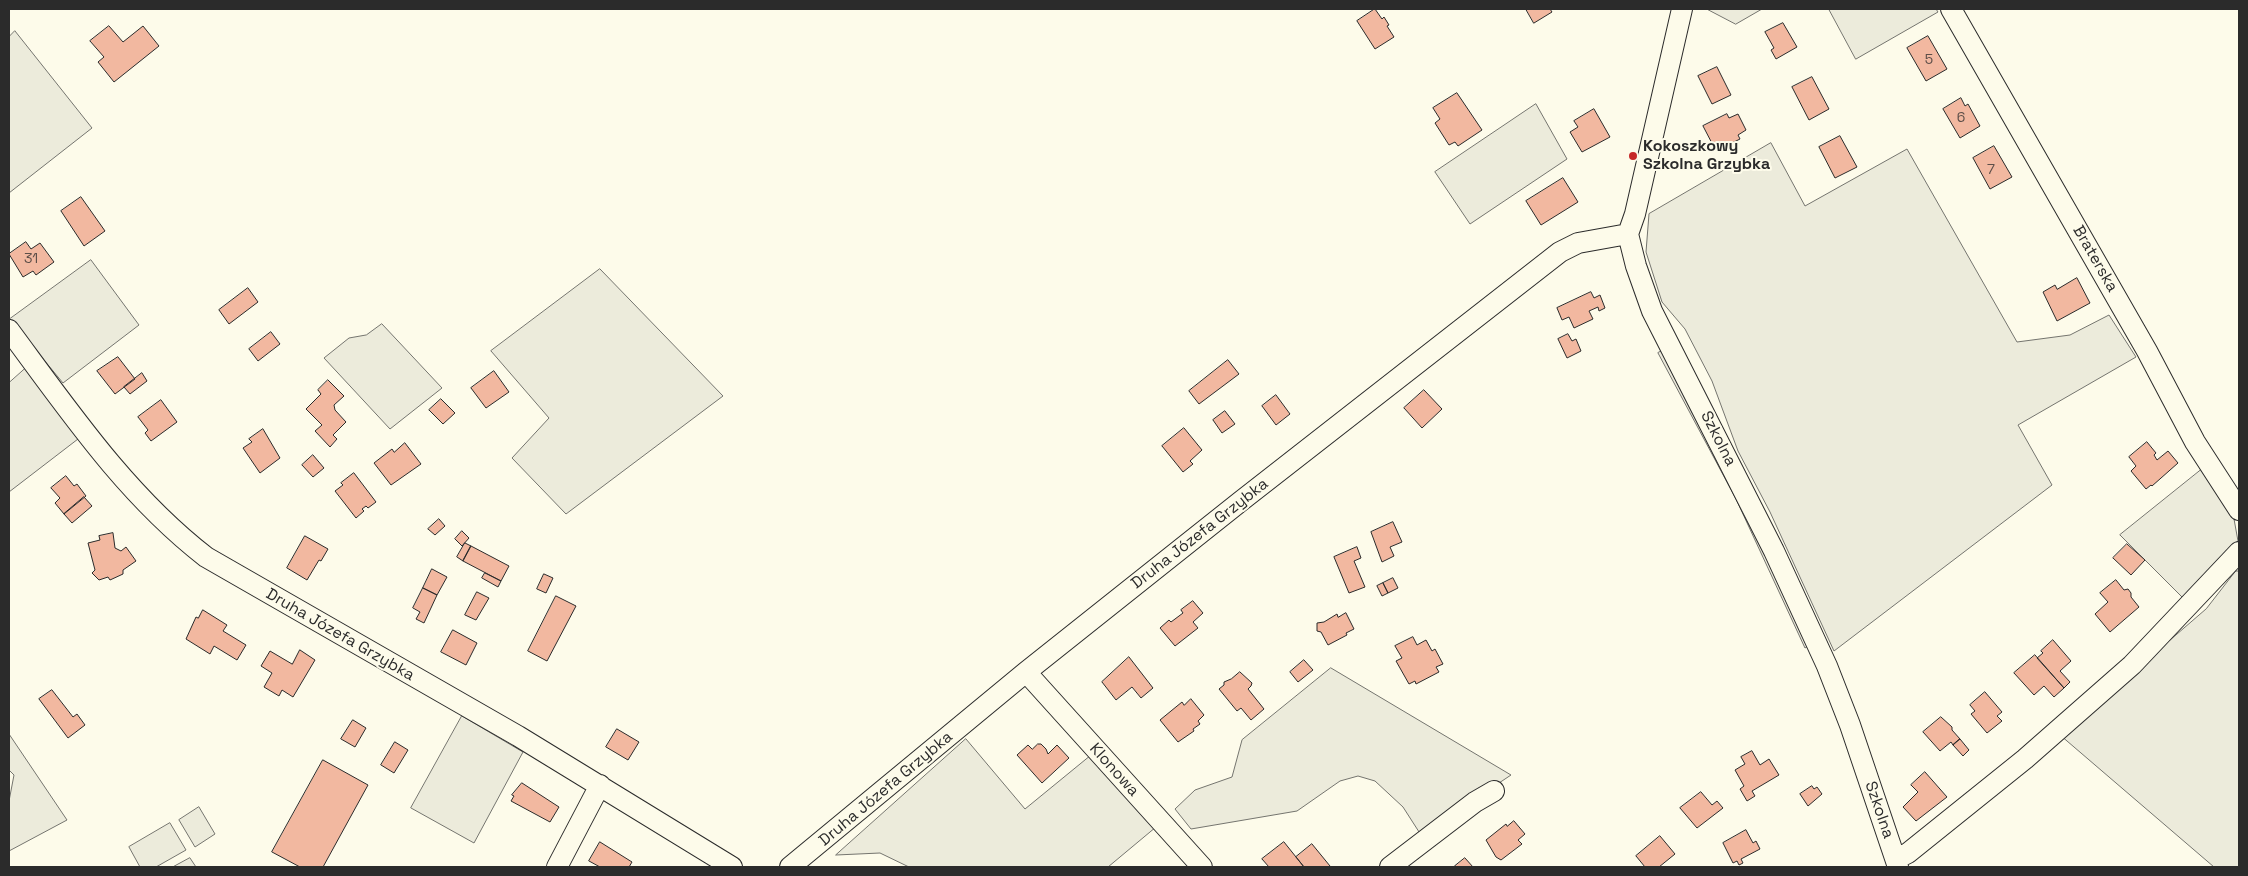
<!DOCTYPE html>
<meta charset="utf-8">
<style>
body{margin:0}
#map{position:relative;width:2248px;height:876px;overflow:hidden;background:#fdfbea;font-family:"Space Grotesk",sans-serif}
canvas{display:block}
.frame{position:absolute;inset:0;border:10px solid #2b2b2b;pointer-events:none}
</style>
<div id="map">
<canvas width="2248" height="876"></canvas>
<div class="frame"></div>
</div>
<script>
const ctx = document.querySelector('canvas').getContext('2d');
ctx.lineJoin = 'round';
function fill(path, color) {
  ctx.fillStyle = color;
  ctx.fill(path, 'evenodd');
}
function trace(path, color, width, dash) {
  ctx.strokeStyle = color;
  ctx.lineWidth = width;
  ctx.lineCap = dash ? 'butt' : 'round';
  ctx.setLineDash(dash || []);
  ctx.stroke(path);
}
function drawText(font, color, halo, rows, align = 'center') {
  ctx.font = font + ' "Space Grotesk",sans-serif';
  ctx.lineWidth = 4;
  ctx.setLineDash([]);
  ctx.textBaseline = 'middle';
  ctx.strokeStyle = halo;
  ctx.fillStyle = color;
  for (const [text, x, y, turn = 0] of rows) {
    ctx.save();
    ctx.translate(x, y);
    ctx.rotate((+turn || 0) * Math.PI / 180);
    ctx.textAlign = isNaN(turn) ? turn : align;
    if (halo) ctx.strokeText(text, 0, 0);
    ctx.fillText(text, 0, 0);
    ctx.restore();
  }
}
const green = new Path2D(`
 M 1707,9 L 1762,9 L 1736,24 Z
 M 1829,9 L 1936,9 L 1938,12 L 1856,59 Z
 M 15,31 L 92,128 L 9,193 L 9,37 Z
 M 1536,104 L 1567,159 L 1470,224 L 1435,172 Z
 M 1771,143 L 1805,206 L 1907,149 L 2017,342 L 2070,335 L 2109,315 L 2136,357 L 2018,425 L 2052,485 L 1834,651 L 1770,512 L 1738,451 L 1712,381 L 1685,329 L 1662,302 L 1646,252 L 1649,214 Z
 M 91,260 L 139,325 L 63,383 L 10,319 Z
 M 600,269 L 723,396 L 566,514 L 512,458 L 549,418 L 491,351 Z
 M 382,324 L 442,388 L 390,429 L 324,358 L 349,338 L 366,335 Z
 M 26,368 L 78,439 L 9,492 L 9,383 Z
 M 2201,470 L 2234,519 L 2238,541 L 2183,598 L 2120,535 Z
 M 2236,571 L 2239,571 L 2239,867 L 2214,867 L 2060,735 L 2206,609 Z
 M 1331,668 L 1511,775 L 1421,835 L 1403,807 L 1375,781 L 1358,776 L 1340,781 L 1297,811 L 1191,829 L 1175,809 L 1195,790 L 1232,777 L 1242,740 Z
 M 462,716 L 523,752 L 474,843 L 411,808 Z
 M 9,734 L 67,820 L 9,851 L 9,801 L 14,775 L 9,770 Z
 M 966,739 L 1025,809 L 1091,755 L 1156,827 L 1108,867 L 909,867 L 880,853 L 836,855 Z
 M 199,807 L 215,834 L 195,847 L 179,820 Z
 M 170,823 L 186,850 L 156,867 L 140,867 L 129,847 Z
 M 190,858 L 196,867 L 173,867 Z`);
const parking = new Path2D(`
 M 1667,348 L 1810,645 L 1805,648 L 1736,499 L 1658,353 Z`);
const building = new Path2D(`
 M 1375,9 L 1382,19 L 1384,17 L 1389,25 L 1387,26 L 1394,37 L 1375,49 L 1357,21 Z
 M 1526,9 L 1550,9 L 1552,12 L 1534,23 Z
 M 1783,23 L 1797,47 L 1776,59 L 1771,50 L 1774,48 L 1765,32 Z
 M 109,26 L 123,42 L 143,26 L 159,46 L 114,82 L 98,62 L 104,57 L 90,41 Z
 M 1928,36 L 1947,69 L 1926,81 L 1907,48 Z
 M 1717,67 L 1731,95 L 1712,104 L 1698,76 Z
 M 1812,77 L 1829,109 L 1809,120 L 1792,87 Z
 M 1457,93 L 1482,130 L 1458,146 L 1455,142 L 1449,145 L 1435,123 L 1440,119 L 1433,108 Z
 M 1961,98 L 1965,106 L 1968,104 L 1980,126 L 1960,138 L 1943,109 Z
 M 1594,109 L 1610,137 L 1582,152 L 1570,132 L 1578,127 L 1574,121 Z
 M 1727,114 L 1729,118 L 1738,114 L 1746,130 L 1738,135 L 1740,139 L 1716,151 L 1703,126 Z
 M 1840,136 L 1857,167 L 1835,178 L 1819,147 Z
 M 1994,146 L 2012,177 L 1990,189 L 1973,158 Z
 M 1563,178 L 1578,202 L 1541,225 L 1526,201 Z
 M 81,197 L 105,231 L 84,246 L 61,211 Z
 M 26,242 L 31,249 L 40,243 L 54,262 L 36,275 L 33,271 L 23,277 L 9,254 Z
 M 2077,278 L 2090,303 L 2057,321 L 2043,292 L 2055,285 L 2057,289 Z
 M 248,288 L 258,302 L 229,324 L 219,310 Z
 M 1591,292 L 1594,298 L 1600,295 L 1605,308 L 1599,311 L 1598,307 L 1589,311 L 1593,319 L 1574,328 L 1569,317 L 1562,320 L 1557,308 Z
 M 271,332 L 280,344 L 258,361 L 249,349 Z
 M 1568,334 L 1572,341 L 1576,339 L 1581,351 L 1567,358 L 1558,339 Z
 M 118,357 L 135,379 L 115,394 L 97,371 Z
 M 1228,360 L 1239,374 L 1199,404 L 1189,391 Z
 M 494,371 L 509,392 L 486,408 L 471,388 Z
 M 142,373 L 147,381 L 130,394 L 124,387 Z
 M 328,380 L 344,396 L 334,405 L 335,410 L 346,422 L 333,435 L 337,439 L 330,447 L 315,431 L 322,425 L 306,409 L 321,394 L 318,390 Z
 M 1424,390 L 1442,409 L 1422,428 L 1404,408 Z
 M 1276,395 L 1290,414 L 1276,425 L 1262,406 Z
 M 441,399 L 455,413 L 443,424 L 429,410 Z
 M 161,400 L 177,422 L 151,441 L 145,433 L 148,430 L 138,417 Z
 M 1225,411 L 1235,424 L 1222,433 L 1213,420 Z
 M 1184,428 L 1202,450 L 1190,461 L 1193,464 L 1183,472 L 1162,446 Z
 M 263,429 L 280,458 L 260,473 L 243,448 L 252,442 L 249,439 Z
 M 2147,442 L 2156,453 L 2154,455 L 2157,460 L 2168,451 L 2178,463 L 2152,486 L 2151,485 L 2146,489 L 2131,471 L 2136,466 L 2129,457 Z
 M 405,443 L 421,464 L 391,485 L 374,463 L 392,449 L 394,452 Z
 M 313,455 L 324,468 L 313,477 L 302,465 Z
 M 354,473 L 376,502 L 368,508 L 366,506 L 362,509 L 364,511 L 356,518 L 335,491 L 343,485 L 341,483 Z
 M 66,476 L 74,486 L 77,484 L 86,496 L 64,514 L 55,503 L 60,498 L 51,488 Z
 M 84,497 L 92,506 L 72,523 L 64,514 Z
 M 439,519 L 445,526 L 435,535 L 428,529 Z
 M 1393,522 L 1402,542 L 1390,547 L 1394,556 L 1382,562 L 1371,532 Z
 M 462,531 L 469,538 L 462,546 L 455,539 Z
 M 113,533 L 115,548 L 121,551 L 126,547 L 136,561 L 123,570 L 123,574 L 110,580 L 108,577 L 99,580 L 92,573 L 95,570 L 88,543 L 100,540 L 99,536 Z
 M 305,536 L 328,549 L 321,561 L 319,560 L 307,580 L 287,568 Z
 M 465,543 L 471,546 L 463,561 L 457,557 Z
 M 2127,544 L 2145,560 L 2131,575 L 2113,558 Z
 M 471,546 L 509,566 L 501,581 L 463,561 Z
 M 1357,547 L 1361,558 L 1354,561 L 1365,587 L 1349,593 L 1334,557 Z
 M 432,569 L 447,577 L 437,595 L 423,588 Z
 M 485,573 L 501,581 L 498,587 L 482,578 Z
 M 544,574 L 553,578 L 546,593 L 537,589 Z
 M 1393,578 L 1398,588 L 1388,593 L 1383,583 Z
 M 2116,580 L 2124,590 L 2128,589 L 2131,593 L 2131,597 L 2139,607 L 2110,632 L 2095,614 L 2108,602 L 2100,593 Z
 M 1383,583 L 1388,593 L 1382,596 L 1377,586 Z
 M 423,588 L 437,595 L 424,623 L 416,619 L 420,612 L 413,608 Z
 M 477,592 L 489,598 L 476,620 L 465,615 Z
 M 556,596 L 576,606 L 547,661 L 528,651 Z
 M 1193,601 L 1203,613 L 1193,622 L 1198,628 L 1175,646 L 1160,628 L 1169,620 L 1171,622 L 1183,613 L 1181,610 Z
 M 203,610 L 227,625 L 223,631 L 246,645 L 237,660 L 214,646 L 210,654 L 186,639 L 196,617 L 198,618 Z
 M 1346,613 L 1354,629 L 1346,633 L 1347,635 L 1328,645 L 1321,632 L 1317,631 L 1317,623 L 1324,622 L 1337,614 L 1338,617 Z
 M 453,630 L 477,643 L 466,665 L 441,652 Z
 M 1413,637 L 1417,645 L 1426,640 L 1432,651 L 1435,649 L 1443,664 L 1436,667 L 1439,672 L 1416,684 L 1415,681 L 1409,684 L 1396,661 L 1402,658 L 1395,646 Z
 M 2053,640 L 2071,661 L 2060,671 L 2070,682 L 2064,688 L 2037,658 L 2043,653 L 2041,651 Z
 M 300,650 L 315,660 L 293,697 L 282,690 L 279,696 L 264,687 L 272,673 L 261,666 L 270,651 L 292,664 Z
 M 2035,655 L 2064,688 L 2054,697 L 2044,686 L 2034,695 L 2014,673 Z
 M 1129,657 L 1153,688 L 1141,698 L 1132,687 L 1116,700 L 1102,682 Z
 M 1304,660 L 1313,670 L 1298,682 L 1290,672 Z
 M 1240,672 L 1252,683 L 1251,686 L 1248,689 L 1264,709 L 1251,720 L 1241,708 L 1237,711 L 1219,689 L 1224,685 L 1224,682 L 1231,679 Z
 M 52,690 L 73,717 L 77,714 L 85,725 L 68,738 L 39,699 Z
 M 1985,692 L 2002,712 L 1997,716 L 2002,721 L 1987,733 L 1971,714 L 1975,711 L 1970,705 Z
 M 1191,699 L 1204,715 L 1198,721 L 1200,724 L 1193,729 L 1194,731 L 1178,742 L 1160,720 L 1182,702 L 1184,705 Z
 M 1941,717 L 1952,727 L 1952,730 L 1960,739 L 1953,745 L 1951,742 L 1940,751 L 1923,732 Z
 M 353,720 L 366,728 L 355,747 L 341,739 Z
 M 617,729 L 639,742 L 628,760 L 606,747 Z
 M 1960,739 L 1969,750 L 1963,756 L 1953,745 Z
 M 395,742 L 408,750 L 394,773 L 381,765 Z
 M 1038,744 L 1041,744 L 1046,749 L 1048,754 L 1057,745 L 1069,758 L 1042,783 L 1017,755 L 1028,745 L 1032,749 Z
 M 1752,751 L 1760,765 L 1769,759 L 1779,775 L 1752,791 L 1755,796 L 1747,801 L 1740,789 L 1744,786 L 1735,770 L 1745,764 L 1741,757 Z
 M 323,760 L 368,785 L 323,867 L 300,867 L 272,852 Z
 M 1925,772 L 1947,797 L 1916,821 L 1903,807 L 1918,792 L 1911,785 Z
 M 522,783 L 559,807 L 550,822 L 511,801 L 514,796 L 512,795 Z
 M 1812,786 L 1814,789 L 1817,787 L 1822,794 L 1808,806 L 1800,794 Z
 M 1701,792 L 1712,805 L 1717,801 L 1723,808 L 1697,828 L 1680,808 Z
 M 1514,821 L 1525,834 L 1518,840 L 1522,844 L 1501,860 L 1496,857 L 1486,840 L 1506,824 L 1507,826 Z
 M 1746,830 L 1753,843 L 1756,841 L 1760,849 L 1741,859 L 1743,863 L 1739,865 L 1737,861 L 1733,863 L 1723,843 Z
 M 1660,836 L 1675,854 L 1659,867 L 1645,867 L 1636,856 Z
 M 600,842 L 632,862 L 629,867 L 600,867 L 589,861 Z
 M 1284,842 L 1304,867 L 1269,867 L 1262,859 Z
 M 1312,844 L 1330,866 L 1328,867 L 1304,867 L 1296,857 Z
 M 1465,858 L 1473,867 L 1457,867 L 1455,866 Z`);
const minor = new Path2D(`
 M 1682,9 L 1635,214 L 1628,234 L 1636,266 L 1652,311 L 1774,551 L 1827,666 L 1850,725 L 1898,867
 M 1951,9 L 2147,351 L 2195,442 L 2239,510
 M 9,330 C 69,411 126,495 206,557 L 518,736 L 732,867
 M 1026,672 L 1202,867
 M 1896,859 L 1908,853 L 2025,759 L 2132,665 L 2239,552
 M 557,867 L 600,785
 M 790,867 L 1026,672 L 1241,501 L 1560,252 L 1578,243 L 1628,234
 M 1390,867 L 1475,802 L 1494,791`);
const markers = [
 [1633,156,5,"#c62828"]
];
const numberNames = [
 ["5",1929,60],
 ["6",1961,118],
 ["7",1991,170],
 ["31",31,259]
];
const poiNames = [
 ["Kokoszkowy",1643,147],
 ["Szkolna Grzybka",1643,165]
];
const streetNames = [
 ["Braterska",2095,259,60],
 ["Szkolna",1718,439,63],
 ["Druha Józefa Grzybka",1200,534,-38],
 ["Druha Józefa Grzybka",340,635,30],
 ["Klonowa",1114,770,48],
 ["Druha Józefa Grzybka",886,789,-40],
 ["Szkolna",1879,810,71]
];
fill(green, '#ecebdb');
trace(green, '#74746e', 1);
fill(parking, '#eceadb');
trace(parking, '#74746e', 1);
fill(building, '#f2b8a0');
trace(building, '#2b2b2b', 1);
trace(minor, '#2b2b2b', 22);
trace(minor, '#fdfbea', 20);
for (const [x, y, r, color] of markers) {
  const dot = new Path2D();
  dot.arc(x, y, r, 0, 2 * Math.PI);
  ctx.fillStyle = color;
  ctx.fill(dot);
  trace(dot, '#fdfbea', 2);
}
drawText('14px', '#5d4e48', null, numberNames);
drawText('bold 16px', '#2b2b2b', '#fdfbea', poiNames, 'left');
drawText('16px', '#2b2b2b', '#fdfbea', streetNames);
</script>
